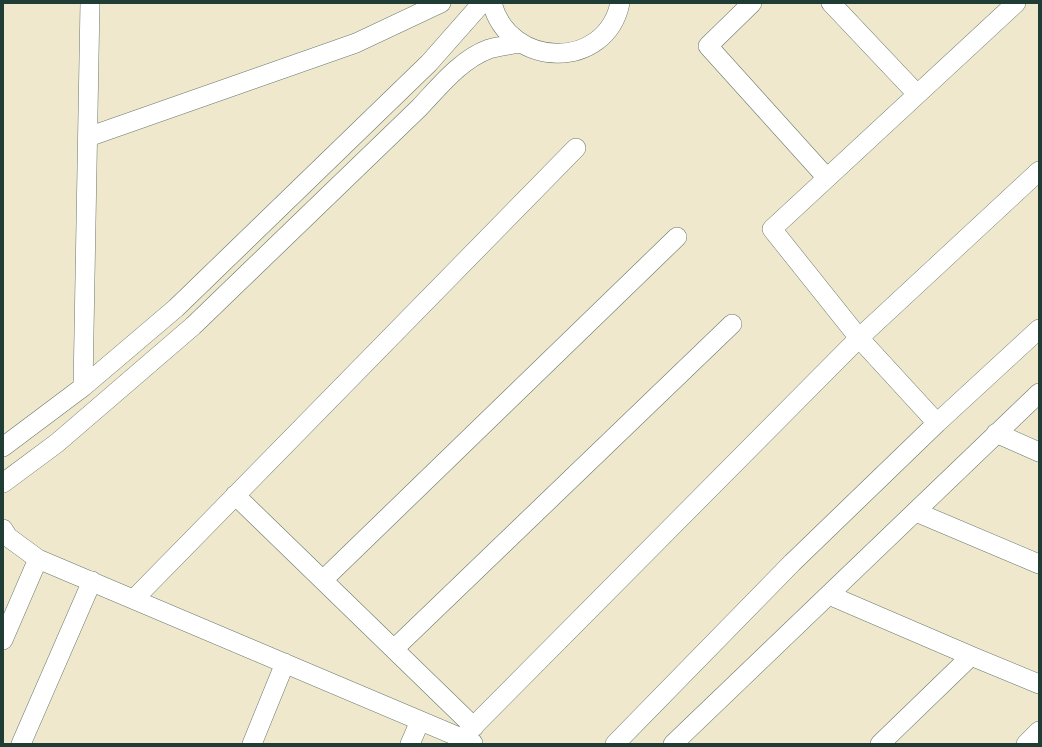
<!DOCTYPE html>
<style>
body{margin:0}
#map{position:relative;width:1042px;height:747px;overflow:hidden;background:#efe8cd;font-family:"Libre Caslon Text",serif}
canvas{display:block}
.frame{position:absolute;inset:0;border:4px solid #1f3d34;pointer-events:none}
</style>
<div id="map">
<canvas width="1042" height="747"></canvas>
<div class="frame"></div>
</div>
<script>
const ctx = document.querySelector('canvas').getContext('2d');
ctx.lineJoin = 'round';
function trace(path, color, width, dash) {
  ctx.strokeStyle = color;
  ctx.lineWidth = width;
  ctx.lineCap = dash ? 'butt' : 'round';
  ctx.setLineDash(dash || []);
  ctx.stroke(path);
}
const minor = new Path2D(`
 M 492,3 C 509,69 606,71 620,3
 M 752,3 L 708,46 L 827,178
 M 831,3 L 917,94
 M 88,137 L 356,43 L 441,3
 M 83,387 L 90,3
 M 937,423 L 859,338 L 772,229 L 1016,3
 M 996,433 L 1039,452
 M 3,447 L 83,387 L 176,308 L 429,63 L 482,3
 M 3,483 L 57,443 L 193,326 L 419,108 C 439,87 461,59 489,49 C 499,46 510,45 520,43
 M 235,495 L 474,727
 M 916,512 L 1039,564
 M 3,529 L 8,537 L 38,559 L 473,743
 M 323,580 L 677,237
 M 829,595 L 971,656
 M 134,599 L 576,148
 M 3,640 L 38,559
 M 394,649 L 732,324
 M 461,739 L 859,338 L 1039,171
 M 21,744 L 92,581
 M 252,744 L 285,663
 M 410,744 L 420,721
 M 615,744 L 792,563 L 937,423 L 1039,329
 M 673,744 L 1039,393
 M 880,744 L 971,656 L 1039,684
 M 1026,744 L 1039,731`);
trace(minor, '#68796a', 20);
trace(minor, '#fff', 19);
</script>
